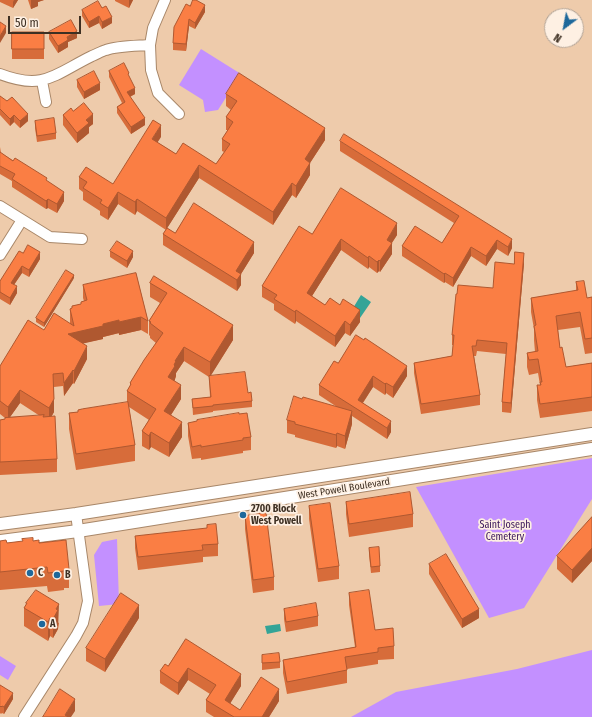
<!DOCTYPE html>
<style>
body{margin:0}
#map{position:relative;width:592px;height:717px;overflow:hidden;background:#eecbab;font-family:"Fira Sans Condensed",sans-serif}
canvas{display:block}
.north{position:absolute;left:544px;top:8px;width:40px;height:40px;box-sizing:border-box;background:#fef0e3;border:1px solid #b1a396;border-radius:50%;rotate:212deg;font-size:11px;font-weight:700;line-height:16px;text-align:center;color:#3e3023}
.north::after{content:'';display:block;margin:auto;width:14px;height:18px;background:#1e689b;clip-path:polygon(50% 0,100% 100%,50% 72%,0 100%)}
.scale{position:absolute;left:8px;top:16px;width:73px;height:18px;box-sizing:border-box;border:2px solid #3e3023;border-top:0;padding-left:5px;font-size:12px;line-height:14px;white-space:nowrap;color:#3e3023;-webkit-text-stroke:3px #fef0e3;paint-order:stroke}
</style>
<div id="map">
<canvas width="592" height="717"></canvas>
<div class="north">N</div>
<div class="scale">50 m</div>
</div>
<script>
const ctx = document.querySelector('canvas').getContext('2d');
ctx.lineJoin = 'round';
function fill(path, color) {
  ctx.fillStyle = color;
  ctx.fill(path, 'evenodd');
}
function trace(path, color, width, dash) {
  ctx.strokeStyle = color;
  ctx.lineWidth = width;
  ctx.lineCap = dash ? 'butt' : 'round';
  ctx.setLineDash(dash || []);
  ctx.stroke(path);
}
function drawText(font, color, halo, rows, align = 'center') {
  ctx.font = font + ' "Fira Sans Condensed",sans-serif';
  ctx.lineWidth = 3.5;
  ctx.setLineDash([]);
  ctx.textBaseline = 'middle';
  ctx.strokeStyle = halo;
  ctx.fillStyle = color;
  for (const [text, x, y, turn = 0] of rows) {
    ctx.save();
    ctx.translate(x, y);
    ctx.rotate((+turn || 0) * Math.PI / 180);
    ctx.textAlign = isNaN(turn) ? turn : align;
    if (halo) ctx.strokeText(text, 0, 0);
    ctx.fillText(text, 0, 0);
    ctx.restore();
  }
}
const green = new Path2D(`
 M 201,49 L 241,74 L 218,110 L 205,112 L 203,100 L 179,85 Z
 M 592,458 L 592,499 L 524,608 L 489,618 L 416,487 Z
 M 117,539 L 119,604 L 99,606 L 94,555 L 102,542 Z
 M 592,650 L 592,717 L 351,717 L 396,692 L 517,669 Z
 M 0,656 L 16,666 L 8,680 L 0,675 Z`);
const water = new Path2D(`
 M 361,295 L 371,302 L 360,318 L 350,313 Z
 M 280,624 L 281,631 L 267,634 L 265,626 Z`);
const minor = new Path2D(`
 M 165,0 L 153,28 L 150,45 L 151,70 L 158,93 L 179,114
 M 0,74 C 44,91 55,74 92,56 C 97,54 102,51 106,50 C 117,46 137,46 150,45
 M 42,81 L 46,102
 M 0,206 L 50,237 L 82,239
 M 0,255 L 22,220
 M 24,717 L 76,636 L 83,623 L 88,601 L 76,514`);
const major = new Path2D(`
 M 0,524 L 76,514 L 592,434
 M 0,541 L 78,531 L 592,449`);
const wall = new Path2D(`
 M 0,0 L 18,0 L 13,8 L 0,2 Z
 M 28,0 L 44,0 L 38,2 L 38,6 L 31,9 Z
 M 115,0 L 133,0 L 129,8 L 115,1 Z
 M 190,6 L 205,12 L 195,29 L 189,26 L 186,51 L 173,50 L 173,43 Z
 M 102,8 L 112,23 L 102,29 L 99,23 L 89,28 L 82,16 L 82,10 Z
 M 12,32 L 44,32 L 44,59 L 12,59 Z
 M 49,32 L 77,38 L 68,42 L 68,47 L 58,53 L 49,39 Z
 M 109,71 L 129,77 L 135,94 L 130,97 L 145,125 L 131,134 L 117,113 L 117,107 L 122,103 L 109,77 Z
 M 77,80 L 100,90 L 84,99 L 77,87 Z
 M 226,94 L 325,140 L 310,163 L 310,175 L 296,198 L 292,195 L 273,225 L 199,178 L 167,228 L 175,233 L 254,253 L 241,274 L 241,285 L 237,291 L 163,245 L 163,234 L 166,230 L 137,211 L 135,215 L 118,204 L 108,220 L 100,215 L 100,211 L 83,200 L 83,192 L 79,189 L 79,177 L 113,184 L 161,137 L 157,142 L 176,154 L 216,164 L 224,152 L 222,151 L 222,139 L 228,130 L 226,130 L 226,117 L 231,110 L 226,106 Z
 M 0,96 L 28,121 L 20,128 L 14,122 L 10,126 L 0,115 Z
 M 73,111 L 93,124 L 89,127 L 89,133 L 77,143 L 63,125 L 63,115 Z
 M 35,121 L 56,133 L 56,139 L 37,142 L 35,128 Z
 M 340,141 L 512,248 L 508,256 L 497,249 L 486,266 L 471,256 L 453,287 L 445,282 L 444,283 L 402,256 L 402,246 L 442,243 L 454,223 L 340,151 Z
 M 0,147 L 1,153 L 47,181 L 64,201 L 57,213 L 48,208 L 46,209 L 12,187 L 12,181 L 0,174 Z
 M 312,234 L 397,235 L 392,243 L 392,254 L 380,272 L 379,271 L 377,273 L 369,267 L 368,269 L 341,250 L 312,296 L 325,305 L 360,322 L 350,336 L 345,333 L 335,347 L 296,321 L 295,324 L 274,310 L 274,304 L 262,297 L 262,286 Z
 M 110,251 L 133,257 L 127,268 L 110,257 Z
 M 23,253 L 40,259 L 29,277 L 22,273 L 14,285 L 17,293 L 10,305 L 0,299 L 0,281 Z
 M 524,263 L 511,413 L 502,412 L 502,402 L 506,354 L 477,351 L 476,356 L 474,356 L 480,395 L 480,405 L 421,414 L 414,373 L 414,363 L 452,356 L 453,345 L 452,345 L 452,335 L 457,294 L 493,288 L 514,264 Z
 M 136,273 L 148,321 L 148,334 L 141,330 L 119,335 L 119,333 L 103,337 L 103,339 L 83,343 L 87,359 L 74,384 L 73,383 L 64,396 L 63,386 L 54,387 L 54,412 L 51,417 L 57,459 L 57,472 L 0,475 L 0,420 L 5,419 L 5,418 L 0,414 L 0,366 L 44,330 L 70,323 L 70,309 L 72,308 L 72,306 L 81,304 L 81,302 L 84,301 L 83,298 L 83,285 ZM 20,403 L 40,416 L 10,417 Z
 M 154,276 L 233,340 L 210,376 L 248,393 L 252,401 L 252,407 L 213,411 L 213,412 L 193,415 L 192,399 L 210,397 L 209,377 L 184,361 L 176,373 L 176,376 L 175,379 L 174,381 L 181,399 L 171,415 L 182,437 L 169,457 L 151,447 L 149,450 L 142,446 L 142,431 L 149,420 L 129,407 L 135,445 L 135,461 L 76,470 L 69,429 L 69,413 L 78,412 L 78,410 L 127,403 L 127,391 L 130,386 L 130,383 L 156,343 L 150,338 L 150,336 L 149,335 L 149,321 L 160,303 L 150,297 L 150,283 Z
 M 74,278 L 44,327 L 36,322 L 36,318 Z
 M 576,282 L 587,298 L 592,297 L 592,353 L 585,354 L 580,327 L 558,330 L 560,348 L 566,367 L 592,363 L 592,411 L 540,418 L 537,400 L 537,385 L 540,385 L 538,373 L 529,375 L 527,367 L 527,353 L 535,352 L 534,340 L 534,329 L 531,312 L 531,298 L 576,291 Z
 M 338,363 L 407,376 L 393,398 L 386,393 L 385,395 L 373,387 L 363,403 L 391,432 L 387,439 L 352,416 L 352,424 L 345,449 L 337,446 L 336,448 L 295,437 L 295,435 L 287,433 L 287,420 L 337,407 L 319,395 L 319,385 Z
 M 188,423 L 251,437 L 251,450 L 243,451 L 243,453 L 201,460 L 201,458 L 192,459 L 188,436 Z
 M 346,502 L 413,514 L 413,527 L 349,537 L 346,514 Z
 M 309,506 L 339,566 L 339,579 L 318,582 L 309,519 Z
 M 245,516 L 274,577 L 274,590 L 253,593 L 245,529 Z
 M 592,517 L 592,561 L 572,583 L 557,569 L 557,556 Z
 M 135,536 L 218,544 L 218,556 L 203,557 L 203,562 L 138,570 L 135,548 Z
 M 0,541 L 7,543 L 33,541 L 39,543 L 69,569 L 69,588 L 64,588 L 64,590 L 48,592 L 47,586 L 0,590 Z
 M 369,548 L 380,566 L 380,572 L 371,573 L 369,555 Z
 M 429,564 L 479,618 L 462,628 L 429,574 Z
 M 349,593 L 375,630 L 394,646 L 394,659 L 378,660 L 378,664 L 347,669 L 347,683 L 287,694 L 283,673 L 283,660 L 355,647 L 349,605 Z
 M 26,603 L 59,623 L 58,629 L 53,638 L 50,636 L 48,641 L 24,626 L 24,608 L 26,605 Z
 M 284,609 L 318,616 L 318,626 L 286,632 L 284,619 Z
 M 139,618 L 105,672 L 86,661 L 86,648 Z
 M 186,639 L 241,686 L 230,703 L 240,710 L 279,701 L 269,717 L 214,717 L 206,712 L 206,700 L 210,694 L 188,680 L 178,695 L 160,683 L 160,671 L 168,666 Z
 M 262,655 L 280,662 L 280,668 L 262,670 Z
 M 0,685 L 13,699 L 4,714 L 2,713 L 1,714 L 0,713 Z`);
const shadedWall = new Path2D(`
 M 14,0 L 18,0 L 13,8 L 13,2 Z
 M 31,0 L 44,0 L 38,2 L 38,6 L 31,9 Z
 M 129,0 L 133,0 L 129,8 Z
 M 205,5 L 205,12 L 195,29 L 195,23 Z
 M 99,16 L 99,23 L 89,28 L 89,22 Z
 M 112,17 L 112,23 L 102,29 L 102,22 Z
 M 189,19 L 189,26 L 186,51 L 186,44 Z
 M 6,26 L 6,33 L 0,43 L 0,36 Z
 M 77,31 L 77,38 L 68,42 L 68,47 L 58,53 L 58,46 L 67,37 Z
 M 100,83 L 100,90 L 84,99 L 84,92 Z
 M 135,88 L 135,94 L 127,98 L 127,92 Z
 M 28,114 L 28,121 L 20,128 L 20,121 Z
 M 93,114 L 93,124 L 89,127 L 89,133 L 77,143 L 77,133 L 86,120 Z
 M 14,115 L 14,122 L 10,126 L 10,119 Z
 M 145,118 L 145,125 L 131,134 L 131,127 Z
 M 161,125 L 161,137 L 152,151 L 152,139 Z
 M 325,128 L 325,140 L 310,163 L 310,175 L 296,198 L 296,186 L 305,159 Z
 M 199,165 L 199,178 L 166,230 L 166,218 Z
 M 292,183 L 292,195 L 273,225 L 273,212 Z
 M 64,192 L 64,201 L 57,213 L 57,204 Z
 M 118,192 L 118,204 L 108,220 L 108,208 Z
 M 48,199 L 48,208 L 46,209 L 46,201 Z
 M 137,199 L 137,211 L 135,215 L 135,202 Z
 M 397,223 L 397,235 L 391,244 L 392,243 L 392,254 L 380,272 L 380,261 L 387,240 Z
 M 341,239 L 341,250 L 307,304 L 307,293 Z
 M 512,239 L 512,248 L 508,256 L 508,247 Z
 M 497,240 L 497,249 L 486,266 L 486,256 Z
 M 254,242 L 254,253 L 241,274 L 241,285 L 237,291 L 236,271 Z
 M 471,247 L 471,256 L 453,287 L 453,278 Z
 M 133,251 L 133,257 L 127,268 L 127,261 Z
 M 40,252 L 40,259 L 29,277 L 29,270 Z
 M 524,253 L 524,263 L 511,413 L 511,403 Z
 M 369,256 L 369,267 L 368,269 L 368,258 Z
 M 379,260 L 379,271 L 377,273 L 377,262 Z
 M 22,266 L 22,273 L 11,289 L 11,283 Z
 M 445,273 L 445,282 L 444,283 L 444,274 Z
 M 74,275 L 74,278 L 44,327 L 44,323 Z
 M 17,286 L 17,293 L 10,305 L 10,298 Z
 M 296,310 L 296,321 L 295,324 L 295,312 Z
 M 360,310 L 360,322 L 350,336 L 350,325 Z
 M 141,317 L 141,330 L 119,335 L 119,322 Z
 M 119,320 L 119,333 L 103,337 L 103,339 L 68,347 L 68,334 L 103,324 Z
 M 345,321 L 345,333 L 335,347 L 335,336 Z
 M 233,325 L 233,340 L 210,377 L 210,362 Z
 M 87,346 L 87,359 L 74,384 L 74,371 Z
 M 184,347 L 184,361 L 176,373 L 176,376 L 175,379 L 175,380 L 168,391 L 168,377 L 175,361 Z
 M 407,366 L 407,376 L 393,398 L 393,387 Z
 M 73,370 L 73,383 L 64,396 L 64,383 Z
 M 373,376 L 373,387 L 358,410 L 358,400 Z
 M 386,383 L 386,393 L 385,395 L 385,384 Z
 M 181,385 L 181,399 L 164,426 L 164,411 Z
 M 20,390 L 20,403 L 8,420 L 8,407 Z
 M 54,399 L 54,412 L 49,421 L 49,408 Z
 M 352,411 L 352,424 L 345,449 L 345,436 Z
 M 391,421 L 391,432 L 387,439 L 387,428 Z
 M 182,422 L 182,437 L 169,457 L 169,443 Z
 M 151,432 L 151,447 L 149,450 L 149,436 Z
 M 337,433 L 337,446 L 336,448 L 336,435 Z
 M 592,548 L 592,561 L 572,583 L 572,570 Z
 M 59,604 L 58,629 L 53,638 L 53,619 L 56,609 Z
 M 139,605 L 139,618 L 105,672 L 105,659 Z
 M 479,609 L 479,618 L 462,628 L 462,619 Z
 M 50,618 L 50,636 L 48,641 L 48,622 Z
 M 188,668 L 188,680 L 178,695 L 178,683 Z
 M 241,674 L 241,686 L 225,712 L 225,700 Z
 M 279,689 L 279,701 L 269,717 L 262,717 Z
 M 13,693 L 13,699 L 4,714 L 4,707 Z
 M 75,699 L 75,711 L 71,717 L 65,717 L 65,715 Z`);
const building = new Path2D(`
 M 193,0 L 196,0 L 205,5 L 195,23 L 189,19 L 186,44 L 173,43 L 174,27 L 186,4 L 190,6 Z
 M 98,1 L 102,8 L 106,6 L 112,17 L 102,22 L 99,16 L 89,22 L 82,10 Z
 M 71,20 L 77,31 L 67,37 L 68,40 L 58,46 L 49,32 Z
 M 0,22 L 6,26 L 0,36 Z
 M 12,32 L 44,32 L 44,49 L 12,49 Z
 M 124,63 L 129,73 L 128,74 L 135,88 L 127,92 L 145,118 L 131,127 L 117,107 L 125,102 L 109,71 Z
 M 94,71 L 100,83 L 84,92 L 77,80 Z
 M 239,73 L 325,128 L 305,159 L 310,163 L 296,186 L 292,183 L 273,212 L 199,165 L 166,218 L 137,199 L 135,202 L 118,192 L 108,208 L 100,203 L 102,200 L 83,188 L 87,182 L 79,177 L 86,167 L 113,184 L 153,120 L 161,125 L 152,139 L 176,154 L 183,143 L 216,164 L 230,144 L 222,139 L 233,122 L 226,117 L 237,101 L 226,94 Z
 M 0,96 L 7,101 L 12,97 L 28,114 L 20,121 L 14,115 L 10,119 L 0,109 Z
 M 84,103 L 93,114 L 86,120 L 89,123 L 77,133 L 63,115 L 71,108 L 73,111 Z
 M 54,118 L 56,133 L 37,136 L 35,121 Z
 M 344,134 L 512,239 L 508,247 L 497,240 L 486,256 L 471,247 L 453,278 L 445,273 L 444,274 L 402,246 L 415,226 L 442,243 L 459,216 L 340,141 Z
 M 0,152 L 13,161 L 15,158 L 47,178 L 46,180 L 64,192 L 57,204 L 48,199 L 46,201 L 12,179 L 15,174 L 0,166 Z
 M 341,188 L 397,223 L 387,240 L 392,243 L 380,261 L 379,260 L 377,262 L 369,256 L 368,258 L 341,239 L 307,293 L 325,305 L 330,298 L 340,305 L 343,299 L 360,310 L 350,325 L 345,321 L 335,336 L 296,310 L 295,312 L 274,299 L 277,295 L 262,286 L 299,226 L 312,234 Z
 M 194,203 L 254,242 L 236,271 L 241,274 L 237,280 L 163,234 L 167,228 L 175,233 Z
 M 117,241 L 133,251 L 127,261 L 110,251 Z
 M 28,245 L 40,252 L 29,270 L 22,266 L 11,283 L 17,286 L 10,298 L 0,292 L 0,281 L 19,251 L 23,253 Z
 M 515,252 L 524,253 L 511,403 L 502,402 L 507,343 L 477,340 L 476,346 L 472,346 L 480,395 L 421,404 L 414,363 L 452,356 L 454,335 L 452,335 L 456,294 L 457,294 L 458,285 L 493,288 L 495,262 L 514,264 Z
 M 66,270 L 74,275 L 44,323 L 36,318 Z
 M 136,273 L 148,321 L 141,317 L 119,322 L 119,320 L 103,324 L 103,326 L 68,334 L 87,346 L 74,371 L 73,370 L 64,383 L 63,373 L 53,374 L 54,399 L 49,408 L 20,390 L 8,407 L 0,401 L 0,366 L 28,320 L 44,330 L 54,313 L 74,326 L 70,309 L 72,308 L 72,306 L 81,304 L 81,302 L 87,300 L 83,285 Z
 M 154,276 L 233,325 L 210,362 L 184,347 L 175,361 L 176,361 L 174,365 L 175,366 L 168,377 L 181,385 L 164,411 L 182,422 L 169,443 L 151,432 L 149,436 L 142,431 L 156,409 L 127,391 L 131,384 L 130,383 L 144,360 L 163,333 L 150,323 L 151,322 L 149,321 L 167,293 L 150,283 Z
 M 584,281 L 587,298 L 592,297 L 592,338 L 585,339 L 580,312 L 556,316 L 560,348 L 562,347 L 566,367 L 592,363 L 592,397 L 540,404 L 537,385 L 541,385 L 540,382 L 542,382 L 538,359 L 529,360 L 527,353 L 538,351 L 534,326 L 536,325 L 531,298 L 578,290 L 576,282 Z
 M 356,335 L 364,340 L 365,338 L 407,366 L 393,387 L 386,383 L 385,384 L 373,376 L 358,400 L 391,421 L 387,428 L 319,385 L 334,361 L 338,363 Z
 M 245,372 L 248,393 L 251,392 L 252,401 L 213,405 L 213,406 L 193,408 L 192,399 L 211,397 L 209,376 Z
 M 294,396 L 302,399 L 303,397 L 352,411 L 345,436 L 337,433 L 336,435 L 295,424 L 295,422 L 287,420 Z
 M 128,402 L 135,445 L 76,454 L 69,413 L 78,412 L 78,410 L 82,409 Z
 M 239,413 L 239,414 L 247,413 L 251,437 L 243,438 L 243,440 L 201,447 L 201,445 L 192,447 L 188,423 L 197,421 L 197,420 Z
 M 44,415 L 43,417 L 55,416 L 57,459 L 0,462 L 0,420 L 5,419 L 5,418 Z
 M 410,492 L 413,514 L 349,524 L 346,502 Z
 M 330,503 L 339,566 L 318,569 L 309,506 Z
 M 266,513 L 274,577 L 253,580 L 245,516 Z
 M 592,517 L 592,548 L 572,570 L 557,556 Z
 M 216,524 L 218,544 L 202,545 L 203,550 L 138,557 L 135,536 L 207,528 L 207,525 Z
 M 33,538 L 33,541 L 39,540 L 39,543 L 66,540 L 69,569 L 64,570 L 64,571 L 48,573 L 47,567 L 0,572 L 0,541 L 6,540 L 7,543 L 23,541 L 22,539 Z
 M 379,547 L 380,566 L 371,567 L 369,548 Z
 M 446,554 L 479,609 L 462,619 L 429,564 Z
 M 36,590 L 59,604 L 56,609 L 58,610 L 53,619 L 50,618 L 48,622 L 24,608 L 27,603 L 26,603 Z
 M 369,590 L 375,630 L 393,628 L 394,646 L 378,648 L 378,652 L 345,657 L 347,670 L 287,682 L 283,660 L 356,647 L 349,593 Z
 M 121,593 L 139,605 L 105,659 L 86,648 Z
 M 316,603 L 318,616 L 286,622 L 284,609 Z
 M 186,639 L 241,674 L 225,700 L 240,710 L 261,677 L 279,689 L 262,717 L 234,717 L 206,700 L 216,685 L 188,668 L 178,683 L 160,671 L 165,664 L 168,666 Z
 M 279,653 L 280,662 L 262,663 L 262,655 Z
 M 0,685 L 13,693 L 4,707 L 2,706 L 1,707 L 0,706 Z
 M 60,689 L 75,699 L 65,715 L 68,717 L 43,717 Z`);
const markers = [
 [243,515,4,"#1e689b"],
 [30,573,4,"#1e689b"],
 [57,575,4,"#1e689b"],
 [42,624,4,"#1e689b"]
];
const streetNames = [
 ["West Powell Boulevard",344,489,-9]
];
const poiNames = [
 ["2700 Block",251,509],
 ["West Powell",251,521],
 ["C",38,573],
 ["B",65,575],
 ["A",50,624]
];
const parkNames = [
 ["Saint Joseph",505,525],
 ["Cemetery",505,537]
];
fill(green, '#c390ff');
fill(water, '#34a497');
trace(minor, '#a88769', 12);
trace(major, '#a88769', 14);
trace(minor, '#fff', 10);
trace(major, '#fff', 12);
fill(wall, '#d76c3a');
fill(shadedWall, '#af5830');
fill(building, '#fa7e44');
trace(building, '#af5830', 1);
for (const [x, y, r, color] of markers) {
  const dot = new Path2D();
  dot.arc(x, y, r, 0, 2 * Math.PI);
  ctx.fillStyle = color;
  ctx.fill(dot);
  trace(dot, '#fef0e3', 1.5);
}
drawText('10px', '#3e3023', '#fef0e3', streetNames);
drawText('bold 10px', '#3e3023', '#fef0e3', poiNames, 'left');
drawText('10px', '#381359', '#fef0e3', parkNames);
</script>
